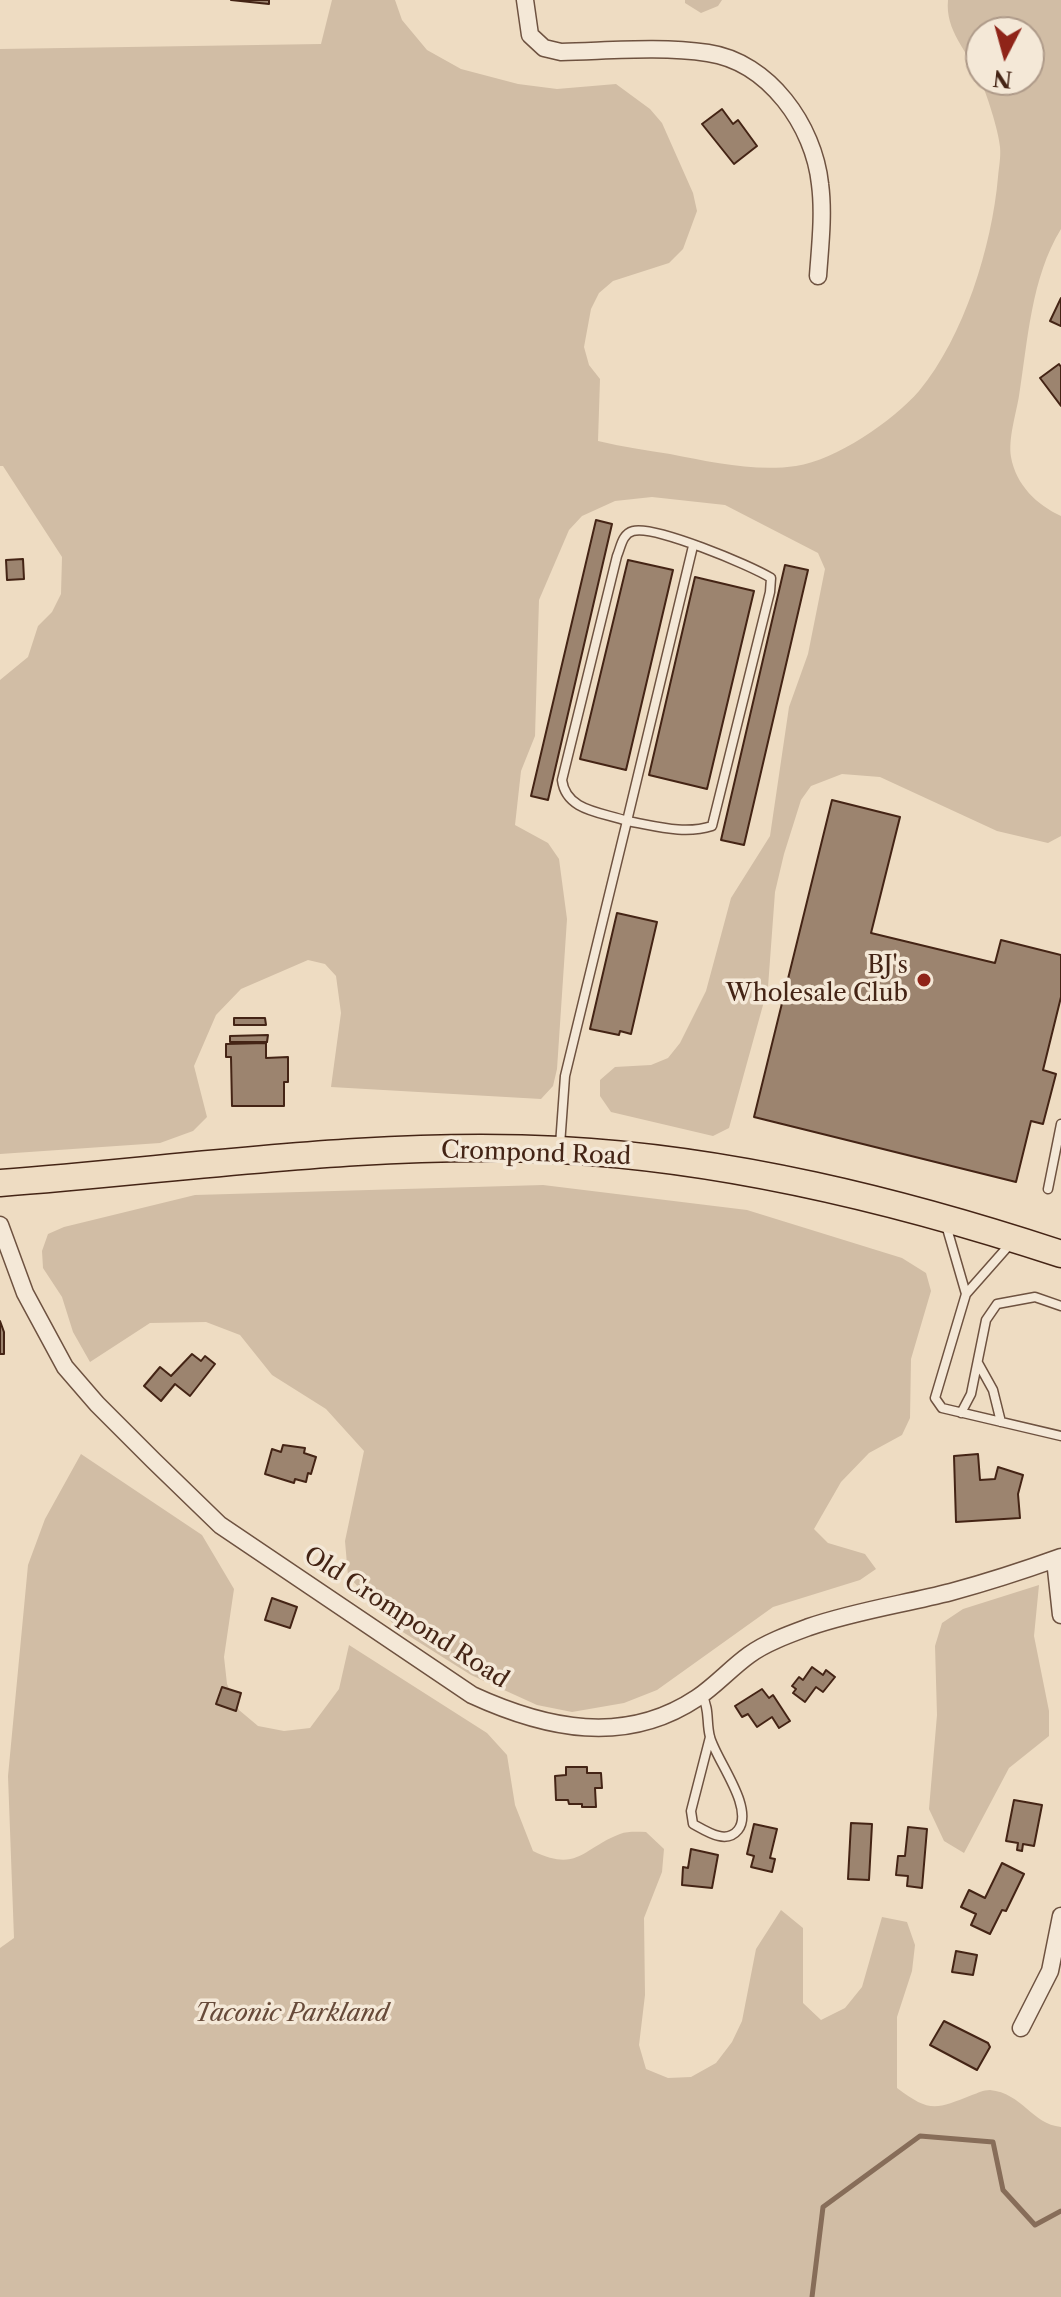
<!DOCTYPE html>
<style>
body{margin:0}
#map{position:relative;width:1061px;height:2297px;overflow:hidden;background:#eedcc2;font-family:"Libre Caslon Text",serif}
canvas{display:block}
.north{position:absolute;left:965px;top:16px;width:80px;height:80px;box-sizing:border-box;background:#f4e8d7;border:2px solid #ae9a89;border-radius:50%;rotate:186deg;font-size:22px;font-weight:700;line-height:32px;text-align:center;color:#442415}
.north::after{content:'';display:block;margin:auto;width:28px;height:36px;background:#8f2418;clip-path:polygon(50% 0,100% 100%,50% 72%,0 100%)}
</style>
<div id="map">
<canvas width="1061" height="2297"></canvas>
<div class="north">N</div>
</div>
<script>
const ctx = document.querySelector('canvas').getContext('2d');
ctx.lineJoin = 'round';
function fill(path, color) {
  ctx.fillStyle = color;
  ctx.fill(path, 'evenodd');
}
function trace(path, color, width, dash) {
  ctx.strokeStyle = color;
  ctx.lineWidth = width;
  ctx.lineCap = dash ? 'butt' : 'round';
  ctx.setLineDash(dash || []);
  ctx.stroke(path);
}
function drawText(font, color, halo, rows, align = 'center') {
  ctx.font = font + ' "Libre Caslon Text",serif';
  ctx.lineWidth = 7;
  ctx.setLineDash([]);
  ctx.textBaseline = 'middle';
  ctx.strokeStyle = halo;
  ctx.fillStyle = color;
  for (const [text, x, y, turn = 0] of rows) {
    ctx.save();
    ctx.translate(x, y);
    ctx.rotate((+turn || 0) * Math.PI / 180);
    ctx.textAlign = isNaN(turn) ? turn : align;
    if (halo) ctx.strokeText(text, 0, 0);
    ctx.fillText(text, 0, 0);
    ctx.restore();
  }
}
const green = new Path2D(`
 M 332,0 L 395,0 L 402,20 L 427,50 L 461,69 L 518,84 L 557,89 L 616,84 L 650,109 L 662,123 L 693,193 L 697,211 L 683,249 L 669,263 L 613,281 L 599,293 L 591,309 L 584,347 L 589,365 L 600,379 L 598,441 C 622,447 646,450 670,454 C 711,462 755,472 796,466 C 836,460 893,421 919,391 C 964,337 992,246 998,177 C 999,167 1001,156 1000,147 C 999,132 986,91 979,77 C 967,50 945,31 948,0 L 1061,0 L 1061,229 C 1031,278 1028,340 1019,396 C 1016,414 1008,439 1011,457 C 1016,485 1037,505 1061,516 L 1061,836 L 1048,843 L 997,831 L 880,777 L 842,774 L 811,786 L 801,800 L 784,854 L 775,892 L 768,987 L 729,1128 L 713,1136 L 611,1112 L 600,1096 L 600,1080 L 615,1067 L 651,1065 L 668,1058 L 680,1043 L 706,991 L 731,898 L 770,836 L 789,707 L 808,654 L 825,569 L 818,553 L 725,505 L 652,497 L 615,501 L 582,516 L 569,530 L 539,600 L 535,736 L 521,771 L 515,825 L 548,843 L 559,859 L 567,919 L 557,1069 L 553,1086 L 541,1099 L 331,1087 L 341,1013 L 336,976 L 325,964 L 308,960 L 241,989 L 216,1015 L 194,1066 L 207,1117 L 193,1131 L 160,1143 L 0,1154 L 0,680 L 28,657 L 38,626 L 52,612 L 61,594 L 62,557 L 3,466 L 0,466 L 0,49 L 321,44 ZM 981,32 L 1029,32 L 1029,80 L 981,80 Z
 M 685,0 L 722,0 L 718,6 L 701,13 L 685,3 Z
 M 543,1185 L 747,1210 L 902,1258 L 926,1273 L 931,1291 L 911,1359 L 910,1418 L 902,1435 L 869,1453 L 841,1482 L 814,1529 L 828,1543 L 865,1554 L 876,1569 L 860,1580 L 773,1607 L 657,1690 L 624,1703 L 572,1712 L 537,1705 L 471,1675 L 398,1629 L 348,1576 L 345,1541 L 364,1451 L 326,1409 L 272,1375 L 240,1335 L 206,1322 L 150,1323 L 90,1362 L 73,1332 L 62,1297 L 43,1268 L 42,1251 L 48,1234 L 64,1227 L 195,1195 Z
 M 81,1454 L 202,1535 L 234,1589 L 224,1657 L 227,1684 L 239,1710 L 258,1726 L 284,1731 L 310,1728 L 339,1689 L 349,1645 L 487,1733 L 507,1755 L 515,1805 L 533,1851 C 578,1873 583,1848 620,1834 C 628,1831 638,1832 646,1832 L 664,1849 L 662,1872 L 644,1918 L 645,1995 L 639,2045 L 646,2069 L 668,2078 L 691,2077 L 716,2063 L 732,2042 L 742,2021 L 756,1949 L 781,1910 L 803,1928 L 803,2003 L 821,2020 L 845,2008 L 862,1987 L 882,1917 L 907,1922 L 915,1945 L 912,1971 L 897,2017 L 897,2088 C 929,2112 935,2110 972,2095 C 978,2093 983,2090 990,2090 C 1022,2093 1032,2124 1061,2127 L 1061,2297 L 0,2297 L 0,1948 L 14,1938 L 8,1776 L 28,1565 L 45,1519 Z
 M 1039,1585 L 1034,1636 L 1049,1711 L 1049,1736 L 1009,1768 L 964,1853 L 944,1841 L 929,1809 L 937,1715 L 935,1646 L 942,1623 L 963,1609 Z`);
const stream = new Path2D(`
 M 812,2297 L 823,2207 L 920,2136 L 993,2142 L 1003,2190 L 1035,2225 L 1061,2211`);
const building = new Path2D(`
 M 231,0 L 269,0 L 269,4 Z
 M 722,109 L 733,124 L 738,120 L 757,146 L 734,164 L 702,124 Z
 M 1061,298 L 1061,326 L 1050,321 Z
 M 1059,364 L 1061,367 L 1061,406 L 1040,378 Z
 M 596,520 L 612,524 L 548,800 L 531,796 Z
 M 23,559 L 24,579 L 7,580 L 6,560 Z
 M 628,560 L 673,570 L 626,770 L 580,759 Z
 M 785,565 L 808,570 L 744,845 L 721,840 Z
 M 695,577 L 754,591 L 707,789 L 649,775 Z
 M 832,800 L 900,817 L 871,933 L 995,963 L 1001,940 L 1061,955 L 1061,997 L 1043,1070 L 1056,1074 L 1043,1124 L 1031,1121 L 1016,1182 L 754,1117 Z
 M 617,913 L 657,922 L 631,1034 L 620,1031 L 619,1035 L 590,1029 Z
 M 234,1018 L 265,1018 L 266,1025 L 234,1025 Z
 M 268,1035 L 267,1042 L 230,1042 L 230,1036 Z
 M 266,1043 L 266,1058 L 288,1057 L 288,1082 L 284,1082 L 284,1106 L 232,1106 L 231,1057 L 226,1057 L 226,1044 Z
 M 0,1321 L 4,1332 L 4,1354 L 0,1354 Z
 M 192,1354 L 201,1361 L 205,1356 L 215,1364 L 190,1396 L 175,1384 L 161,1401 L 144,1386 L 160,1367 L 171,1376 Z
 M 283,1445 L 305,1448 L 304,1453 L 316,1457 L 311,1474 L 308,1473 L 306,1482 L 295,1479 L 294,1483 L 265,1474 L 272,1449 L 281,1452 Z
 M 978,1454 L 980,1480 L 995,1479 L 998,1467 L 1023,1475 L 1018,1494 L 1020,1518 L 956,1522 L 954,1456 Z
 M 272,1598 L 297,1607 L 290,1628 L 265,1620 Z
 M 812,1667 L 823,1675 L 826,1670 L 835,1677 L 823,1692 L 816,1687 L 805,1702 L 793,1693 L 796,1689 L 792,1686 L 799,1677 L 803,1680 Z
 M 222,1687 L 241,1693 L 236,1711 L 216,1704 Z
 M 762,1689 L 769,1698 L 773,1695 L 790,1721 L 779,1728 L 772,1717 L 757,1727 L 748,1714 L 742,1717 L 735,1706 Z
 M 566,1767 L 587,1767 L 587,1773 L 601,1773 L 602,1788 L 595,1788 L 596,1807 L 582,1807 L 582,1804 L 569,1804 L 568,1800 L 556,1800 L 555,1776 L 566,1775 Z
 M 1014,1800 L 1042,1805 L 1034,1846 L 1023,1844 L 1022,1851 L 1017,1850 L 1018,1843 L 1006,1841 Z
 M 851,1823 L 872,1824 L 869,1880 L 848,1879 Z
 M 754,1824 L 777,1829 L 770,1858 L 775,1859 L 772,1872 L 751,1867 L 754,1856 L 747,1854 Z
 M 908,1827 L 927,1829 L 922,1888 L 907,1886 L 908,1876 L 896,1875 L 898,1856 L 905,1856 Z
 M 691,1849 L 718,1855 L 712,1888 L 682,1885 L 683,1867 L 688,1868 Z
 M 1002,1863 L 1024,1874 L 1006,1911 L 1002,1910 L 990,1934 L 971,1925 L 976,1914 L 961,1907 L 969,1890 L 985,1898 Z
 M 956,1951 L 977,1955 L 973,1975 L 952,1972 Z
 M 944,2021 L 988,2043 L 990,2047 L 977,2070 L 930,2045 Z`);
const service = new Path2D(`
 M 560,1145 L 565,1076 L 627,821 C 656,826 684,835 712,826 L 770,592 L 771,578 C 750,565 654,525 633,531 C 622,534 621,547 617,556 L 562,780 C 566,811 601,812 627,821 L 693,546
 M 1048,1189 L 1061,1124
 M 946,1225 L 966,1294
 M 1011,1243 L 966,1294 L 935,1398 L 942,1408 L 1061,1436
 M 978,1363 L 993,1390 L 1001,1422
 M 961,1413 L 971,1394 L 986,1320 L 997,1304 L 1035,1297 L 1061,1306
 M 702,1695 C 710,1710 706,1722 710,1737 C 716,1760 755,1808 738,1830 C 726,1845 706,1831 693,1824 L 691,1811 L 710,1737`);
const minor = new Path2D(`
 M 525,0 L 530,35 L 544,48 L 561,52 C 609,51 660,46 708,53 C 769,62 814,126 820,184 C 824,214 820,247 818,276
 M 0,1225 L 25,1293 L 65,1367 L 97,1404 L 154,1461 L 220,1525 L 472,1695 C 546,1729 625,1746 697,1698 C 716,1685 731,1668 749,1655 C 765,1643 790,1634 809,1627 C 855,1611 904,1604 951,1592 C 988,1582 1025,1570 1061,1557
 M 1055,1560 L 1061,1615
 M 1021,2028 L 1050,1971 L 1061,1916`);
const trunk = new Path2D(`
 M 0,1183 C 186,1169 373,1140 560,1150 C 730,1159 900,1201 1061,1254`);
const markers = [
 [924,980,8,"#8f2418"]
];
const poiNames = [
 ["BJ's",908,966],
 ["Wholesale Club",908,994]
];
const streetNames = [
 ["Crompond Road",536,1154,2],
 ["Old Crompond Road",406,1618,33]
];
const parkNames = [
 ["Taconic Parkland",292,2014]
];
fill(green, '#d1bda5');
trace(stream, '#876d59', 5);
fill(building, '#9c846f');
trace(building, '#442415', 2);
trace(service, '#6e5240', 11);
trace(minor, '#6e5240', 19);
trace(trunk, '#442415', 29);
trace(service, '#f4e8d7', 8);
trace(minor, '#f4e8d7', 16);
trace(trunk, '#eedcc2', 26);
for (const [x, y, r, color] of markers) {
  const dot = new Path2D();
  dot.arc(x, y, r, 0, 2 * Math.PI);
  ctx.fillStyle = color;
  ctx.fill(dot);
  trace(dot, '#f4e8d7', 3);
}
drawText('24px', '#442415', '#f4e8d7', poiNames, 'right');
drawText('24px', '#442415', '#f4e8d7', streetNames);
drawText('italic 24px', '#674a39', '#f4e8d7', parkNames);
</script>
